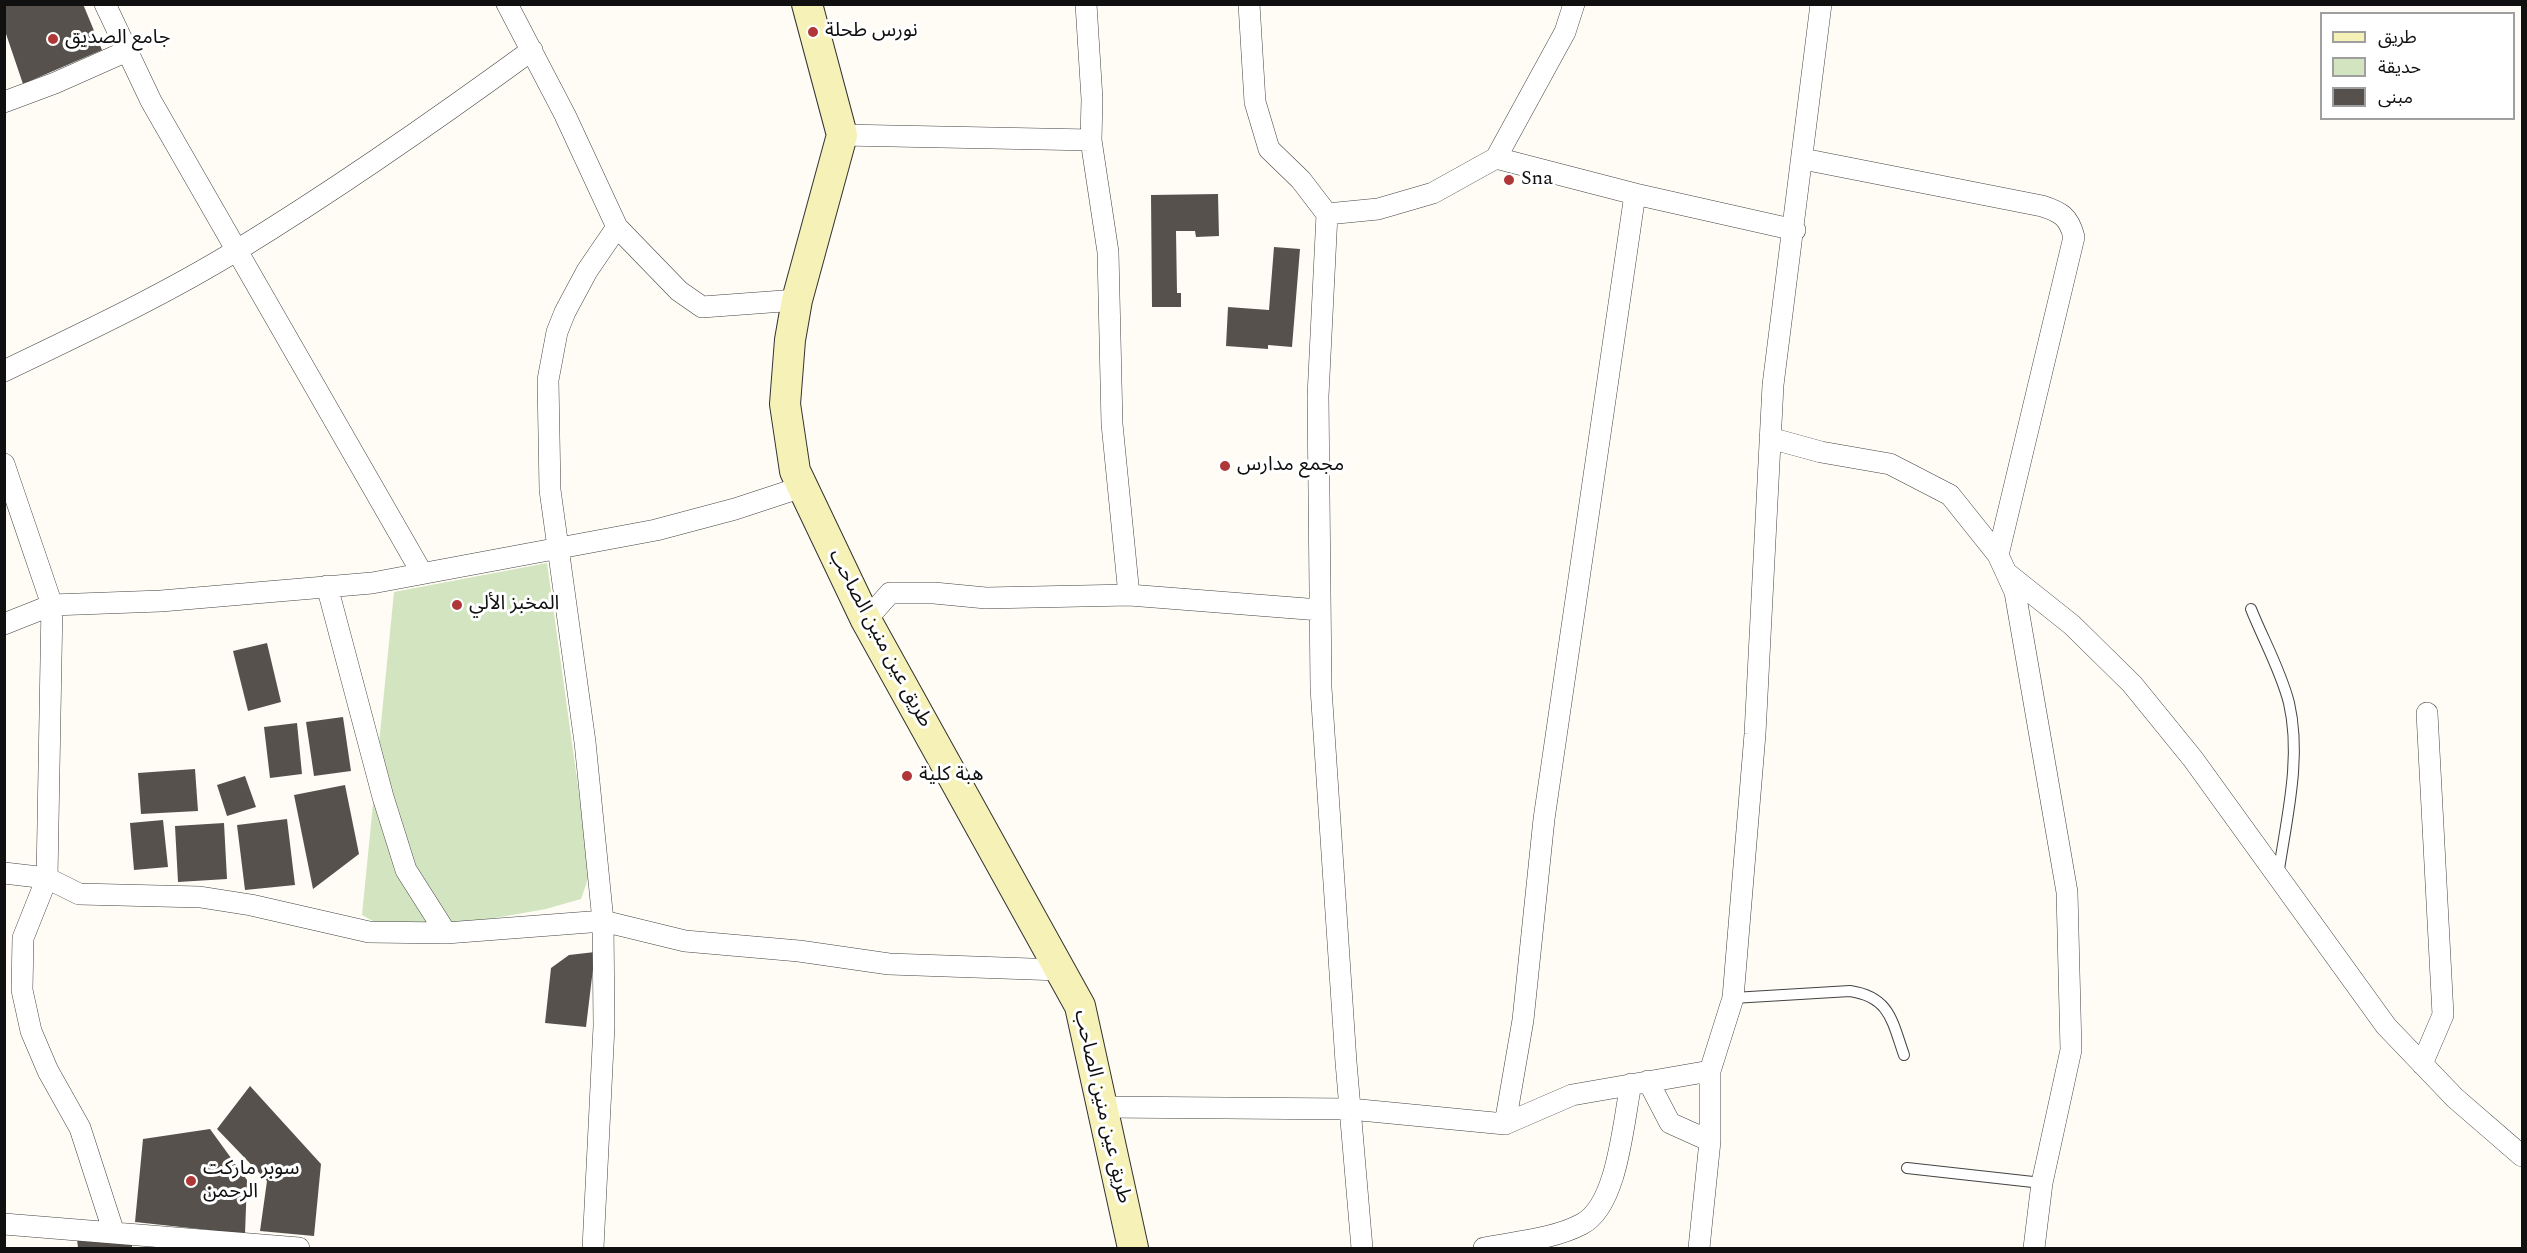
<!DOCTYPE html>
<meta charset="utf-8">
<style>
body{margin:0}
#map{position:relative;width:2527px;height:1253px;overflow:hidden;background:#fefcf4;font-family:Spectral,"Noto Sans Arabic",serif}
canvas{display:block}
.frame{position:absolute;inset:0;border:6px solid #101010;pointer-events:none}
.legend{position:absolute;left:2320px;top:12px;width:195px;height:108px;box-sizing:border-box;background:#fff;border:2px solid #9f9f9f;margin:0;padding:8px 10px;list-style:none;font-size:18px;color:#101010}
.legend li{display:flex;align-items:center;gap:12px;height:30px}
.legend b{width:30px;border:2px solid #9f9f9f}
</style>
<div id="map">
<canvas width="2527" height="1253"></canvas>
<div class="frame"></div>
<ul class="legend">
<li><b style="height:8px;background:#f6f1b6"></b>طريق</li>
<li><b style="height:16px;background:#d2e5c0"></b>حديقة</li>
<li><b style="height:16px;background:#57514d"></b>مبنى</li>
</ul>
</div>
<script>
const ctx = document.querySelector('canvas').getContext('2d');
ctx.lineJoin = 'round';
function fill(path, color) {
  ctx.fillStyle = color;
  ctx.fill(path, 'evenodd');
}
function trace(path, color, width, dash) {
  ctx.strokeStyle = color;
  ctx.lineWidth = width;
  ctx.lineCap = dash ? 'butt' : 'round';
  ctx.setLineDash(dash || []);
  ctx.stroke(path);
}
function drawText(font, color, halo, rows, align = 'center') {
  ctx.font = font + ' Spectral,"Noto Sans Arabic",serif';
  ctx.lineWidth = 6;
  ctx.setLineDash([]);
  ctx.textBaseline = 'middle';
  ctx.strokeStyle = halo;
  ctx.fillStyle = color;
  for (const [text, x, y, turn = 0] of rows) {
    ctx.save();
    ctx.translate(x, y);
    ctx.rotate((+turn || 0) * Math.PI / 180);
    ctx.textAlign = isNaN(turn) ? turn : align;
    if (halo) ctx.strokeText(text, 0, 0);
    ctx.fillText(text, 0, 0);
    ctx.restore();
  }
}
const green = new Path2D(`
 M 547,563 L 590,873 L 581,899 L 546,909 L 455,925 L 380,925 L 362,915 L 394,592 Z`);
const building = new Path2D(`
 M 4,4 L 83,4 L 102,50 L 23,84 L 4,28 Z
 M 1218,194 L 1219,236 L 1196,237 L 1195,231 L 1176,231 L 1177,293 L 1181,293 L 1181,307 L 1152,307 L 1151,195 Z
 M 1274,247 L 1300,249 L 1292,347 L 1268,345 L 1268,349 L 1226,346 L 1228,307 L 1269,310 Z
 M 267,643 L 281,702 L 248,711 L 233,651 Z
 M 343,717 L 351,771 L 314,776 L 306,722 Z
 M 297,723 L 302,774 L 270,778 L 264,727 Z
 M 195,769 L 198,811 L 141,814 L 138,773 Z
 M 245,776 L 256,807 L 227,816 L 217,785 Z
 M 345,785 L 359,854 L 313,889 L 294,795 Z
 M 287,819 L 295,885 L 245,890 L 237,825 Z
 M 163,820 L 168,867 L 134,870 L 130,823 Z
 M 224,823 L 227,879 L 178,882 L 175,826 Z
 M 595,952 L 586,1027 L 545,1023 L 551,968 L 569,955 Z
 M 250,1086 L 321,1164 L 314,1236 L 260,1231 L 267,1181 L 217,1129 Z
 M 210,1129 L 247,1180 L 245,1234 L 135,1222 L 143,1139 Z
 M 77,1239 L 132,1244 L 132,1248 L 78,1248 Z`);
const service = new Path2D(`
 M 2251,609 C 2263,639 2281,671 2289,703 C 2302,759 2286,820 2278,876
 M 1733,998 L 1850,991 C 1890,997 1892,1021 1904,1055
 M 1907,1168 L 2042,1183`);
const minor = new Path2D(`
 M 105,4 L 151,101 L 422,573
 M 1086,4 L 1092,99 L 1091,140 L 1108,252 L 1112,424 L 1129,595
 M 1249,4 L 1255,102 L 1269,149 L 1301,180 L 1327,214
 M 4,102 L 55,83 L 127,51
 M 842,135 L 1091,140
 M 1496,158 L 1635,194
 M 1803,159 L 2042,206 C 2061,212 2069,217 2074,237 L 1998,555
 M 617,227 L 679,291 L 702,307 L 797,300
 M 1795,230 L 1635,194 L 1544,819 L 1523,1020 L 1505,1124 L 1572,1095 L 1710,1071 L 1733,998 L 1755,734 L 1773,385 L 1821,4
 M 4,371 C 83,333 164,295 239,249 C 340,187 436,120 532,50
 M 1770,438 L 1821,452 L 1890,464 L 1950,495 L 1998,555 L 2015,592 L 2067,892 L 2071,1050 L 2042,1183 L 2034,1248
 M 4,464 L 52,605 L 47,878 L 79,894 L 200,897 L 251,905 L 369,932 L 446,933 L 603,921 L 585,742 L 550,490 L 548,380 L 557,332 L 565,312 L 587,271 L 617,227 L 565,115 L 507,4
 M 2008,574 L 2072,625 L 2132,684 L 2193,759 L 2386,1026 L 2455,1098 L 2522,1156
 M 327,586 L 383,797 L 406,870 L 446,933
 M 866,620 L 890,593 L 934,593 L 986,598 L 1129,595 L 1320,610
 M 4,624 L 52,605 L 161,601 L 372,583 L 656,530 L 735,509 L 802,487
 M 4,873 L 47,878 L 23,938 L 22,990 L 31,1031 L 48,1071 L 80,1128 L 114,1233 L 299,1248
 M 2422,1064 L 2443,1015 L 2427,713
 M 1648,1081 L 1670,1123 L 1710,1141
 M 1102,1107 L 1350,1109 L 1505,1124
 M 4,1224 L 114,1233
 M 593,1248 L 604,1026 L 603,921 L 685,941 L 799,951 L 889,964 L 1060,970
 M 1362,1248 L 1346,1062 L 1321,688 L 1318,396 L 1327,214 L 1378,209 L 1433,193 L 1496,158 L 1565,32 L 1574,4
 M 1484,1248 C 1515,1242 1554,1239 1582,1224 C 1618,1205 1623,1122 1631,1084
 M 1699,1248 L 1710,1141 L 1710,1071`);
const secondary = new Path2D(`
 M 807,4 L 842,135 L 797,300 L 790,340 L 785,404 L 795,471 L 866,620 L 1080,1006 L 1133,1248`);
const markers = [
 [813,32,6,"#b03738"],
 [53,39,6,"#b03738"],
 [1509,180,6,"#b03738"],
 [1225,466,6,"#b03738"],
 [457,605,6,"#b03738"],
 [907,776,6,"#b03738"],
 [191,1181,6,"#b03738"]
];
const poiNames = [
 ["نورس طحلة",825,32],
 ["جامع الصديق",65,39],
 ["Sna",1521,180],
 ["مجمع مدارس",1237,466],
 ["المخبز الألي",469,605],
 ["هبة كلية",919,776],
 ["سوبر ماركت",203,1170],
 ["الرحمن",203,1193]
];
const streetNames = [
 ["طريق عين منين الصاحب",879,639,62],
 ["طريق عين منين الصاحب",1101,1107,77]
];
fill(green, '#d2e5c0');
fill(building, '#57514d');
trace(service, '#434343', 12);
trace(minor, '#434343', 22);
trace(secondary, '#323232', 32);
trace(service, '#fff', 10);
trace(minor, '#fff', 21);
trace(secondary, '#f6f1b6', 30);
for (const [x, y, r, color] of markers) {
  const dot = new Path2D();
  dot.arc(x, y, r, 0, 2 * Math.PI);
  ctx.fillStyle = color;
  ctx.fill(dot);
  trace(dot, '#fff', 2);
}
drawText('20px', '#101010', '#fff', poiNames, 'left');
drawText('20px', '#101010', '#fff', streetNames);
</script>
